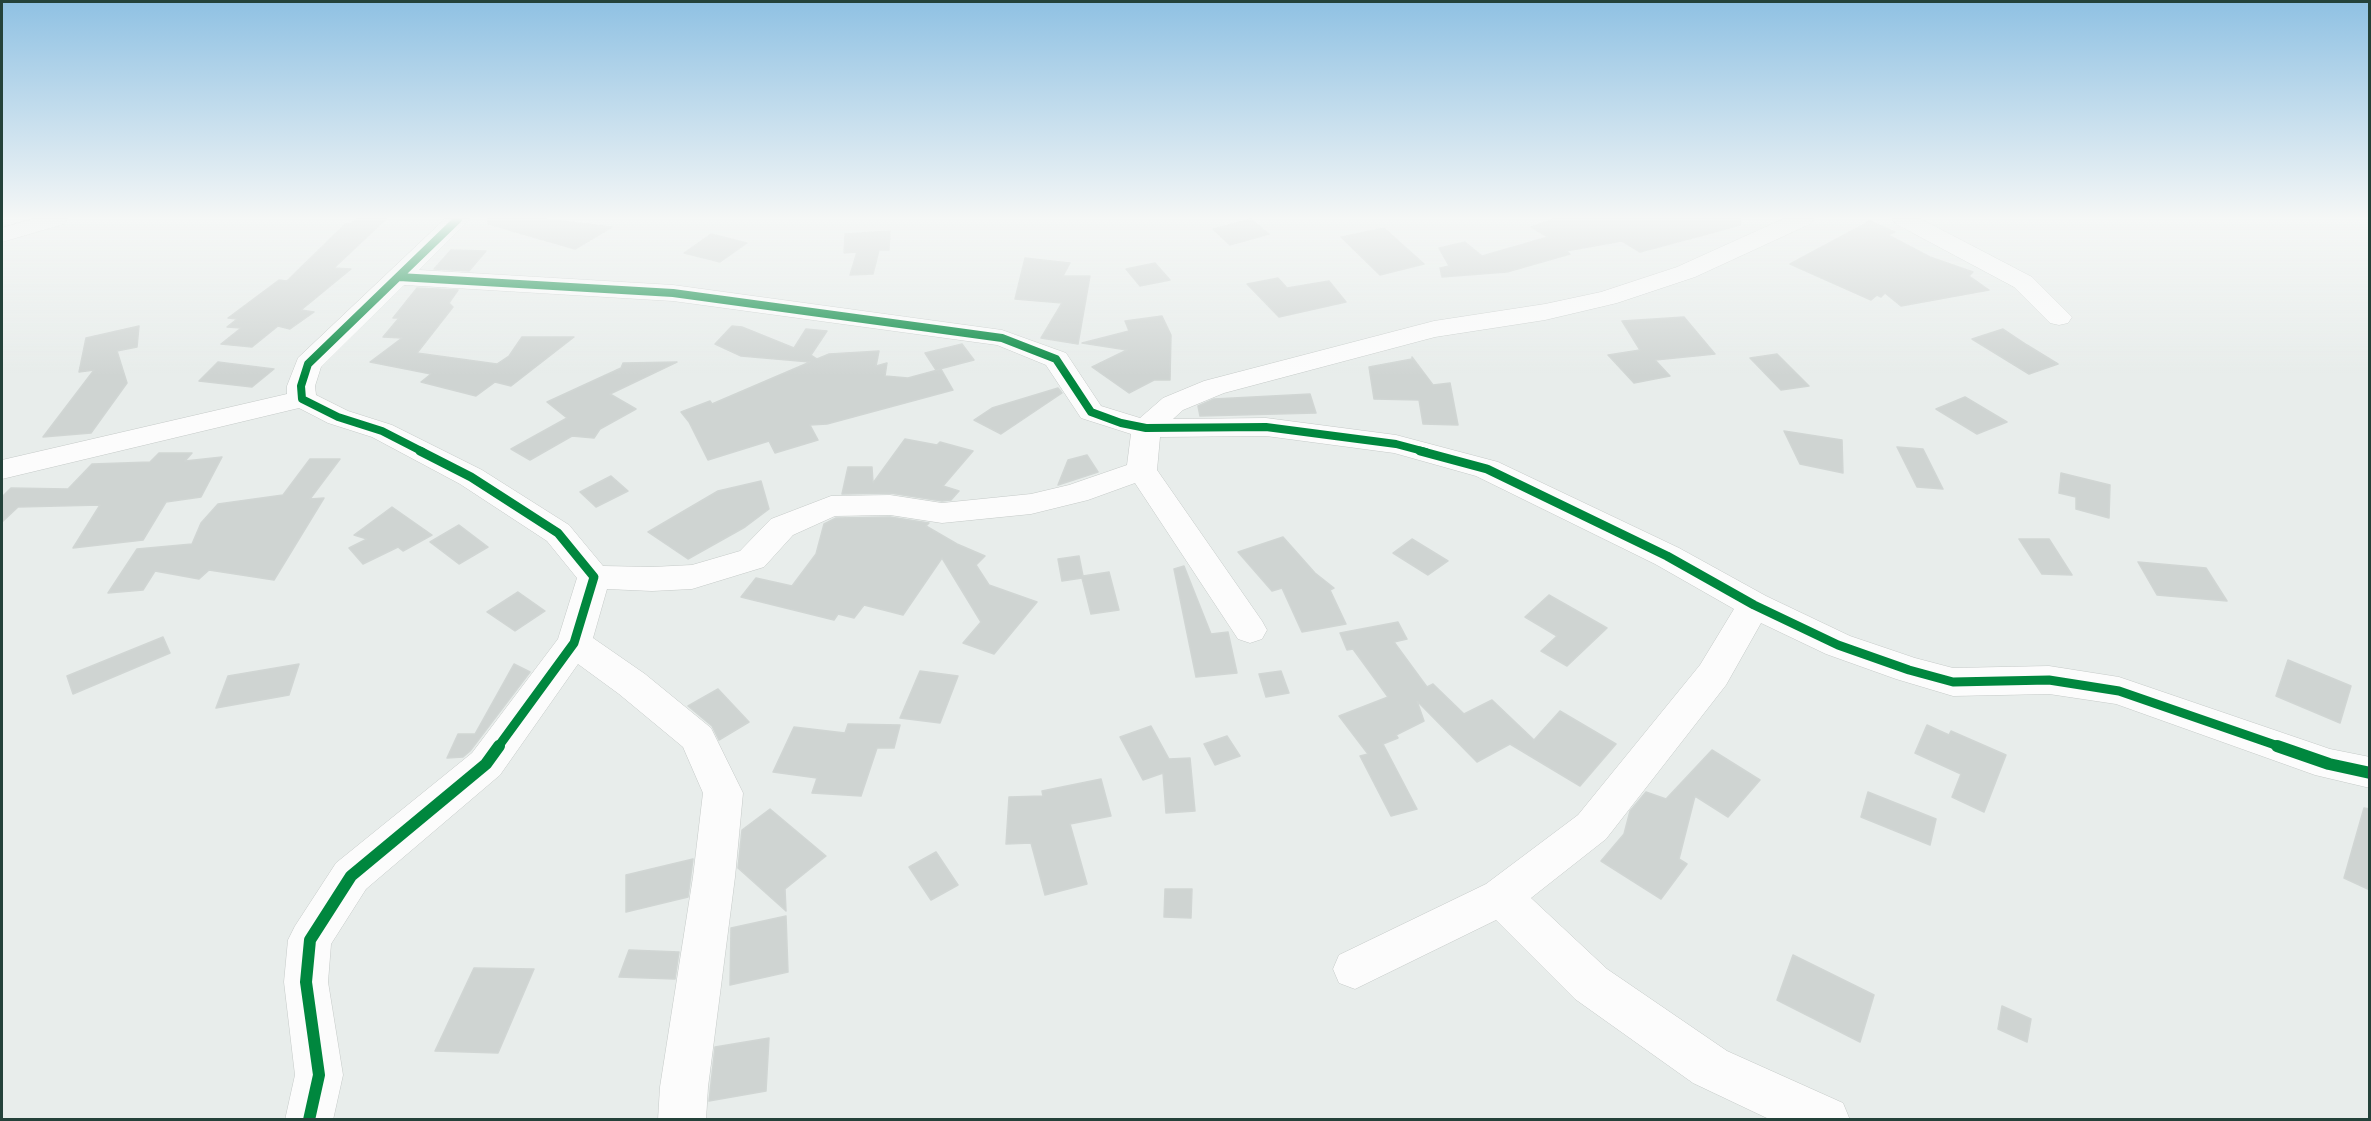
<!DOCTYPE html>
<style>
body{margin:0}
#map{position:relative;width:2371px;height:1121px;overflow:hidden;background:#e8edeb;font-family:Inter,sans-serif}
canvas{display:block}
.frame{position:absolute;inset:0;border:3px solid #24423a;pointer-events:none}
</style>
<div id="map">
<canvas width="2371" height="1121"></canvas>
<div class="frame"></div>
</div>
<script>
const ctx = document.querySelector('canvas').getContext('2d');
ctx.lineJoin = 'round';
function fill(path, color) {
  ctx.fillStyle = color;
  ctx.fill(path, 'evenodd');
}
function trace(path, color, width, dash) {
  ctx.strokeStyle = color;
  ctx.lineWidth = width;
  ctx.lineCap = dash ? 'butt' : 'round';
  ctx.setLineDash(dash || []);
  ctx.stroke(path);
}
const building = new Path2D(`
 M 357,219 L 386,219 L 334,268 L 351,269 L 301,310 L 314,312 L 290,329 L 278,326 L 252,347 L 221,344 L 241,328 L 227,327 L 237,319 L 228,318 L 279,280 L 287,281 L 345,224 L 350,224 Z
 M 488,219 L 543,219 L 612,227 L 575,249 L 488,224 Z
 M 1251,219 L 1269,234 L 1230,245 L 1213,229 Z
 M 1554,219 L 1740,219 L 1741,225 L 1640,252 L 1622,241 L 1566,251 L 1570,254 L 1507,272 L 1442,277 L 1440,268 L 1449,266 L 1439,248 L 1465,242 L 1482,256 L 1548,237 L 1531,227 Z
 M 1870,221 L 1895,232 L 1888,235 L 1930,257 L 1973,272 L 1969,276 L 1989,290 L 1901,306 L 1885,293 L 1881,297 L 1877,295 L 1871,300 L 1790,264 Z
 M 1384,228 L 1424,264 L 1380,275 L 1341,237 Z
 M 890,231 L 889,250 L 879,250 L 873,274 L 850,275 L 857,252 L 844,253 L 845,234 Z
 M 711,234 L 747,243 L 720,262 L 684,253 Z
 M 451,250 L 486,251 L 469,271 L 434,269 Z
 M 1025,258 L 1070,263 L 1063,276 L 1090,276 L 1078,344 L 1041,338 L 1062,303 L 1015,299 Z
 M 1155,263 L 1170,280 L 1140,286 L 1126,269 Z
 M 1278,278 L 1287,288 L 1329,281 L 1346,302 L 1279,317 L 1247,284 Z
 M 417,288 L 458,290 L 449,303 L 453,307 L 417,353 L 497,364 L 509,356 L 522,337 L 574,337 L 511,386 L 495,382 L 476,396 L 421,382 L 431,374 L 370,362 L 402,338 L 383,337 L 399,318 L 393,318 Z
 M 1162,316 L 1171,335 L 1170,380 L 1154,380 L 1129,393 L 1092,367 L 1127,350 L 1082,343 L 1129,331 L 1125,321 Z
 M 1684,317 L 1715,354 L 1655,360 L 1670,376 L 1634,383 L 1608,355 L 1640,350 L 1622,321 Z
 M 139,326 L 137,347 L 117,351 L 127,383 L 91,433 L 43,437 L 94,370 L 79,372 L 86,338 Z
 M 732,326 L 742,327 L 794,348 L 806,329 L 827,331 L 811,355 L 817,359 L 829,354 L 879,351 L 876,366 L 887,363 L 885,376 L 908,378 L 941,369 L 953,390 L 827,424 L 810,425 L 818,440 L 775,453 L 769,441 L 708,460 L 689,422 L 681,412 L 710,401 L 712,404 L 810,362 L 741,356 L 715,344 Z
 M 2003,329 L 2027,345 L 2058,364 L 2029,374 L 1972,339 Z
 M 962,344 L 974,360 L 936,370 L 925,353 Z
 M 1777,354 L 1809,386 L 1781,390 L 1750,358 Z
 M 1412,357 L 1433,385 L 1450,383 L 1458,425 L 1423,424 L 1419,400 L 1374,399 L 1369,367 L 1412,359 Z
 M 218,362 L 274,369 L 252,387 L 199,381 Z
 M 677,362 L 610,394 L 636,409 L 600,429 L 594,438 L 572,436 L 530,460 L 511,449 L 567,418 L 547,402 L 621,368 L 623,363 Z
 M 1058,388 L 1062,393 L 1001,434 L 974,420 L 992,408 Z
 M 1310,394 L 1316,413 L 1200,416 L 1198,406 L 1214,399 Z
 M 1965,397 L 2007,422 L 1977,434 L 1936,409 Z
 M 1784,431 L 1842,440 L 1843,473 L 1800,464 Z
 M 905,439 L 937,445 L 940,442 L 973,451 L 943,486 L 959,491 L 951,500 L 942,501 L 890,493 L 842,494 L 848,467 L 872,467 L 873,483 Z
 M 1897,447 L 1923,449 L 1943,489 L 1917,487 Z
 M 159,453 L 192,453 L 185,461 L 222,457 L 201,497 L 166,502 L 143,540 L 73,548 L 100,505 L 18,507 L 2,522 L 2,497 L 11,488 L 68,489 L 92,464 L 150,462 Z
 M 1087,455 L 1098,472 L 1058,485 L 1068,460 Z
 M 310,459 L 340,459 L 310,499 L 324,498 L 274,580 L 209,570 L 199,579 L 155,571 L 143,590 L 108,593 L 137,549 L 192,544 L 201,523 L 218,504 L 283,495 Z
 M 2061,473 L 2110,485 L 2109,518 L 2076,509 L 2076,497 L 2059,493 Z
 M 611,476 L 628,491 L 596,507 L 580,492 Z
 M 761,481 L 769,509 L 745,527 L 688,559 L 648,532 L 718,491 Z
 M 392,507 L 432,535 L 403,551 L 398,547 L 363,564 L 349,548 L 367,539 L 354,535 Z
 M 890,517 L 929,523 L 926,526 L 957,544 L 985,556 L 976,565 L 989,585 L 1037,602 L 994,654 L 963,643 L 981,622 L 942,558 L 903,615 L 864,605 L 854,618 L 838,614 L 834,620 L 741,597 L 756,578 L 792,586 L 816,554 L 824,524 L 836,518 Z
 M 459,525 L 488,547 L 459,564 L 430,542 Z
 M 1283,537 L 1315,573 L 1334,588 L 1330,590 L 1346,624 L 1302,632 L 1282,588 L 1272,591 L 1238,552 Z
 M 1412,539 L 1448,561 L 1428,575 L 1393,553 Z
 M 2019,539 L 2049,539 L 2072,575 L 2042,574 Z
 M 1079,556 L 1083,576 L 1109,572 L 1119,610 L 1091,614 L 1082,578 L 1062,581 L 1058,559 Z
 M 2138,562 L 2206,568 L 2227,601 L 2157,595 Z
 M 1184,566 L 1211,634 L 1228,632 L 1237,673 L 1196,677 L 1174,569 Z
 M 518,592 L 545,611 L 515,631 L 487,612 Z
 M 1549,595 L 1607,628 L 1567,666 L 1541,651 L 1557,636 L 1525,617 Z
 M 1398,622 L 1407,639 L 1394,642 L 1427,687 L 1433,684 L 1464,714 L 1492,700 L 1534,740 L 1560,711 L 1616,744 L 1580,786 L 1510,744 L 1477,762 L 1417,701 L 1424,721 L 1396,735 L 1398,738 L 1383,744 L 1417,809 L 1391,816 L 1360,756 L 1368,754 L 1339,716 L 1388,697 L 1353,649 L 1347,650 L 1340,633 Z
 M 163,637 L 170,653 L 73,694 L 67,676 Z
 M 2288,660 L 2351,686 L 2340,723 L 2276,696 Z
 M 299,664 L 289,695 L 216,708 L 228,676 Z
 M 514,664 L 530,672 L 470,751 L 463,757 L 447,758 L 458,734 L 475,734 Z
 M 920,671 L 958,676 L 940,723 L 900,718 Z
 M 1281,671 L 1289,693 L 1266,697 L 1259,674 Z
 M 718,689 L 749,722 L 719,740 L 712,726 L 688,706 Z
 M 848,724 L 900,725 L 894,748 L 877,748 L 861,796 L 812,793 L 817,778 L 773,772 L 794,727 L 845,733 Z
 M 1927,725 L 1949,735 L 1951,731 L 2006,755 L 1984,812 L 1952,797 L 1961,774 L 1915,753 Z
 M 1151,726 L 1169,759 L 1190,758 L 1195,811 L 1166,813 L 1163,773 L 1143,780 L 1120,737 Z
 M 1227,736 L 1240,756 L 1215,765 L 1204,744 Z
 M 1712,750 L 1760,780 L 1728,817 L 1695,796 L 1679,859 L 1687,864 L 1661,899 L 1601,861 L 1624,834 L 1630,811 L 1646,792 L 1666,799 Z
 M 1101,779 L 1111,816 L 1070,824 L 1087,884 L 1045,895 L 1031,843 L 1006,844 L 1009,797 L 1043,796 L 1042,791 Z
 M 1868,792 L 1936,819 L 1930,845 L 1861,817 Z
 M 2364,808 L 2370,809 L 2370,890 L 2344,878 Z
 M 770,809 L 826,856 L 785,889 L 786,911 L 738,868 L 742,830 Z
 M 936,852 L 958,885 L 931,900 L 909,867 Z
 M 693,859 L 688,897 L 626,912 L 626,875 Z
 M 1165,889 L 1192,889 L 1191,918 L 1164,917 Z
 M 786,916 L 788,972 L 730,985 L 731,928 Z
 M 629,950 L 679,952 L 675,979 L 619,977 Z
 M 1793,955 L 1874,995 L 1860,1042 L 1777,1000 Z
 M 474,968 L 534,969 L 498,1053 L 435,1051 Z
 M 2002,1006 L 2031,1019 L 2027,1042 L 1998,1029 Z
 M 769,1038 L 766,1091 L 709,1101 L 715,1047 Z`);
const minor = new Path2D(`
 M 32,219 L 68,219 L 64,224 L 2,242 L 2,228 Z
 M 445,219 L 470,219 L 419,270 L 673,285 L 1002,330 L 1066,353 L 1101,406 L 1140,418 L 1163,398 L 1204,381 L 1434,321 L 1545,304 L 1601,292 L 1677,267 L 1783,219 L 1814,219 L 1810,224 L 1695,277 L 1617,303 L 1545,320 L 1435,337 L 1224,393 L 1183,410 L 1173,419 L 1266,418 L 1396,435 L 1498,462 L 1679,548 L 1766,596 L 1850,636 L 1915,658 L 1953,668 L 2049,666 L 2119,677 L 2330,749 L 2370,757 L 2370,788 L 2315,775 L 2116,704 L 2049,694 L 1953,696 L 1896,679 L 1826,654 L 1761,623 L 1726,685 L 1606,839 L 1531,898 L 1607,969 L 1727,1051 L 1843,1103 L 1850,1120 L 1771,1120 L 1693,1083 L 1575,999 L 1496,920 L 1355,989 L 1339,983 L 1333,969 L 1339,955 L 1486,884 L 1578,815 L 1700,665 L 1734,609 L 1655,564 L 1476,476 L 1394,453 L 1266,436 L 1160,437 L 1157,470 L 1262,621 L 1267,630 L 1262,639 L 1250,643 L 1238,639 L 1135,483 L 1088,500 L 1031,514 L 942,523 L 890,515 L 835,516 L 793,535 L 764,567 L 692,589 L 652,591 L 607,589 L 593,638 L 645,674 L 711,728 L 743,793 L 735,877 L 708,1087 L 706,1120 L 658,1120 L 660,1087 L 693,877 L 703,793 L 683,747 L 619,694 L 578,664 L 500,775 L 366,889 L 331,944 L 328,982 L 343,1075 L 333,1120 L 285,1120 L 295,1075 L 284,982 L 288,940 L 295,926 L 336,863 L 472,753 L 558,639 L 577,578 L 547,541 L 460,484 L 372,437 L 328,423 L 299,408 L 2,479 L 2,460 L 287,394 L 287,386 L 298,358 ZM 404,285 L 673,301 L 997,345 L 1046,365 L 1081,418 L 1131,434 L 1127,465 L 1069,485 L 1031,494 L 942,503 L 890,495 L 831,496 L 771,519 L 740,551 L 692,565 L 652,567 L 603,566 L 569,525 L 482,470 L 392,425 L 348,411 L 316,395 L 315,386 L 321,367 Z
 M 1892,219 L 1921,219 L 2032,277 L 2072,317 L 2068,323 L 2059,325 L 2050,323 L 2014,287 L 1896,224 Z`);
const cyclewayFar2 = new Path2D(`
 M 399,277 L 673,293 L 1002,338 L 1056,359 L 1091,412 L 1121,423 L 1146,428 L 1266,427 L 1396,444 L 1426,452
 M 423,452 L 382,431 L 338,417 L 302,399 L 301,386 L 308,364 L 458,219`);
const cyclewayFar1 = new Path2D(`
 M 420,451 L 471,477 L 558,533 L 594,577 L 574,643 L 498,747
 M 1420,451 L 1487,469 L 1667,556 L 1754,605 L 1838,645 L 1909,670 L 1953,682 L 2049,680 L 2119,691 L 2281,747`);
const cycleway = new Path2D(`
 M 2277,746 L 2329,764 L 2370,773
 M 309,1120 L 319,1075 L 306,982 L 310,940 L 351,876 L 486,764 L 499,746`);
fill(building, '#cfd4d2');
trace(building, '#d1d6d4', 1.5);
trace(minor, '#c5cac8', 1);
fill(minor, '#fcfcfc');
trace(cyclewayFar2, '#00873e', 8);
trace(cyclewayFar1, '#00873e', 9);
trace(cycleway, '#00873e', 12);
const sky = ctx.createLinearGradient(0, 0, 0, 376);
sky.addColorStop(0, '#8fc1e3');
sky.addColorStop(0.58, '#f5f7f6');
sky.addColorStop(1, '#f5f7f600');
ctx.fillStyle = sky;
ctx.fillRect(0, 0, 2371, 376);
</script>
